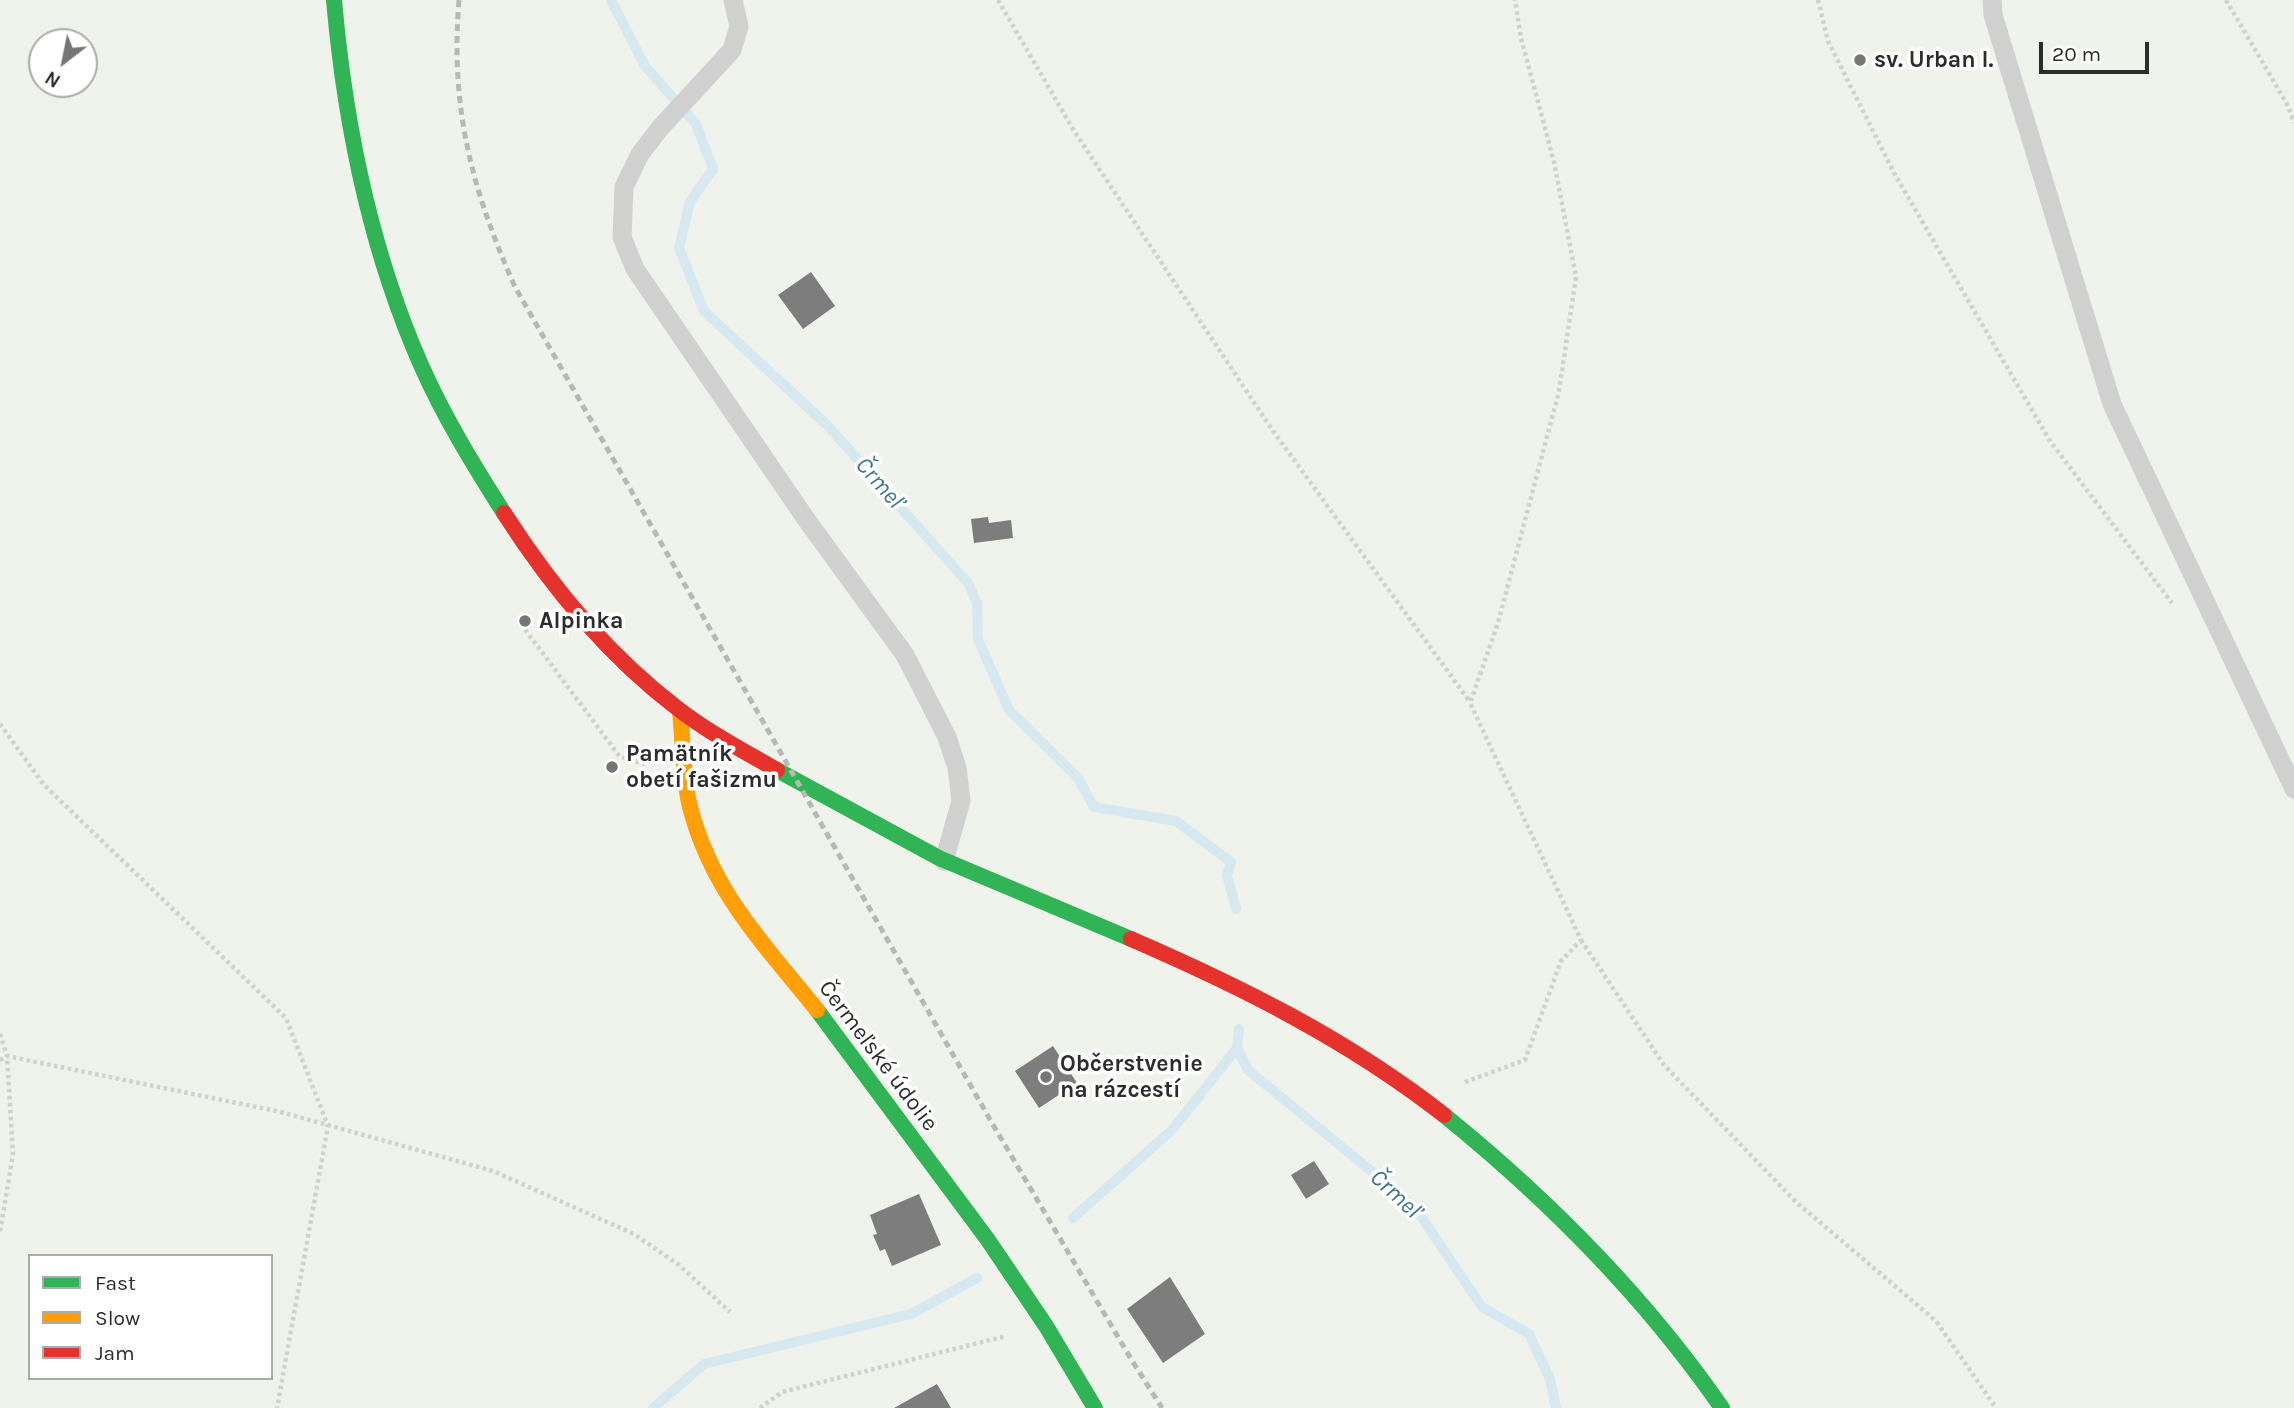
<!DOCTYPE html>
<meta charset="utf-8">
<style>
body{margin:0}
#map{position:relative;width:2294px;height:1408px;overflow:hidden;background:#fff;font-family:Karla,sans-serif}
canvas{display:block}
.legend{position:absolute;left:28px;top:1254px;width:245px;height:126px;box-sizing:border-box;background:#fff;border:2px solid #ababab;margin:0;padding:9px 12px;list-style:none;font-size:21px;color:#2c2c2c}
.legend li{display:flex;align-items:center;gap:14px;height:35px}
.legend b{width:35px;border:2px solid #ababab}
.north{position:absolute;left:28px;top:28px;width:70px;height:70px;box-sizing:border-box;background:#fff;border:2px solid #ababab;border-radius:50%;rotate:212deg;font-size:19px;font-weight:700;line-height:28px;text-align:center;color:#2c2c2c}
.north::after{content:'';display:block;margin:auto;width:24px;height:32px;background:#767676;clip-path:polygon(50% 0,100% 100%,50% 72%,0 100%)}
.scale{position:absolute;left:2039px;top:42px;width:110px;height:32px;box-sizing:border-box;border:4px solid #2c2c2c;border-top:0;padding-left:9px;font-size:21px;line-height:24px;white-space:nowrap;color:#2c2c2c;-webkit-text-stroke:5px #fff;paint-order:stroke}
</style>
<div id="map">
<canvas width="2294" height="1408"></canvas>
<ul class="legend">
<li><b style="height:9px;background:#30b455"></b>Fast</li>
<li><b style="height:9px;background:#ff9f0a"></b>Slow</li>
<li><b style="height:9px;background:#e5322d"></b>Jam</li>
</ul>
<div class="north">N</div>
<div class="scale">20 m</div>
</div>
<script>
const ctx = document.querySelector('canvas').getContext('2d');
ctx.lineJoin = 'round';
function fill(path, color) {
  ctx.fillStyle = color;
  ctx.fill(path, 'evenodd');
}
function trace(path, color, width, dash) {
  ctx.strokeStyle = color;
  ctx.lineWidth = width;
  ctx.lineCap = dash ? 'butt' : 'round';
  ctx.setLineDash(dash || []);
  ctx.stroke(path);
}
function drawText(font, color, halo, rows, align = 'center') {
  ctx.font = font + ' Karla,sans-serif';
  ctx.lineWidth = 7;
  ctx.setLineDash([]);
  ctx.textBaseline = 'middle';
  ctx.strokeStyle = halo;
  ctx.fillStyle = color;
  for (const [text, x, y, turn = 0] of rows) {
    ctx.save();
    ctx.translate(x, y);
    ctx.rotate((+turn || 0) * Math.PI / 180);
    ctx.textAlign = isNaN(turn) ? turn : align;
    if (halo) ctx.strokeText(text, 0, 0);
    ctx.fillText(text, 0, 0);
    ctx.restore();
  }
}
const green = new Path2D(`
 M 0,0 L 2294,0 L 2294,1408 L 0,1408 ZM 42,42 L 84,42 L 84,84 L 42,84 ZM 30,1256 L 271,1256 L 271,1378 L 30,1378 Z`);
const stream = new Path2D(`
 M 611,0 L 645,66 L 696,124 L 713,169 L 690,202 L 679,248 L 704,311 L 828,426 L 968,583 L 977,603 L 978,639 L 1009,710 L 1078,778 L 1094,807 L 1176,821 L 1231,862 L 1227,875 L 1236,909
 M 1239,1029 L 1237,1048 L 1248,1070 L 1414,1206 L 1482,1307 L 1529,1334 L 1550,1379 L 1556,1408
 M 1073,1218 L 1172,1130 L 1237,1048
 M 653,1408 L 704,1364 L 911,1314 L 977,1278`);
const building = new Path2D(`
 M 811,272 L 835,306 L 803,329 L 778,295 Z
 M 988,517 L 989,523 L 1011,520 L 1013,538 L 974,543 L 971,519 Z
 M 1053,1046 L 1077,1083 L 1039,1108 L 1015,1071 Z
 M 1314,1161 L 1329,1184 L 1306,1199 L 1291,1175 Z
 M 919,1194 L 941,1245 L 892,1266 L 885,1249 L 880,1251 L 873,1235 L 877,1234 L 870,1215 Z
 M 1170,1277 L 1205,1334 L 1163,1363 L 1127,1309 Z
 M 937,1384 L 951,1408 L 894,1408 Z`);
const path = new Path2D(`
 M 998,0 L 1074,131 L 1273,431 L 1470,702
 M 1818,0 L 1828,41 L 1894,173 L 2050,441 L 2172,603
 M 2226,0 L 2288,106 L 2294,123
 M 521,624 L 620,757 L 648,765
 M 0,724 L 44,785 L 286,1018 L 328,1126 L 277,1408
 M 1581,940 L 1664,1065 L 1795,1201 L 1936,1321 L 1996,1408
 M 0,1034 L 7,1056 L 13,1154 L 0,1232
 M 0,1060 L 7,1056 L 281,1112 L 493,1171 L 634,1234 L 679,1265 L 730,1312
 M 1465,1082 L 1525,1060 L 1561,961 L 1581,940 L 1470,703 L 1498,623 L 1559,391 L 1576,277 L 1554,162 L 1521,38 L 1515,0
 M 760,1408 L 782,1392 L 1006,1336`);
const lane = new Path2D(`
 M 733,0 L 739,26 L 732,50 L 661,127 L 640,154 L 624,187 L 622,237 L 635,269 L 806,519 L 905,655 L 947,737 L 957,768 L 961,801 L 944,861
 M 1992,0 L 1993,15 L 2112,404 L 2294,789`);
const fast = new Path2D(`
 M 334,0 C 345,126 370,249 421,365 C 444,417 474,466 504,513
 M 777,770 L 939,858 L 1131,939
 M 817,1010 L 988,1240 L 1046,1326 L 1095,1408
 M 1444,1115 C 1549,1200 1645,1297 1722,1408`);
const slow = new Path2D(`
 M 680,711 C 683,740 683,780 690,807 C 712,892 764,944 817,1010`);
const jam = new Path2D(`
 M 504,513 C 550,585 609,656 677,708 C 708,732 743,751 777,770
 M 1131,939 C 1242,987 1348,1040 1444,1115`);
const rail = new Path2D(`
 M 459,0 C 450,108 472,190 515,287 L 992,1123 L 1131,1359 L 1162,1408`);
const markers = [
 [1860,60,7,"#767676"],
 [525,621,7,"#767676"],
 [612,767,7,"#767676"],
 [1046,1077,7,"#767676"]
];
const poiNames = [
 ["sv. Urban I.",1874,60],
 ["Alpinka",539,621],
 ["Pamätník",626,754],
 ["obetí fašizmu",626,780],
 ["Občerstvenie",1060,1064],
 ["na rázcestí",1060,1090]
];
const streetNames = [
 ["Čermeľské údolie",878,1056,53]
];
const waterNames = [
 ["Črmeľ",879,483,49],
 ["Črmeľ",1395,1194,43]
];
fill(green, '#f0f3eb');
trace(stream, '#d7e9f0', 10);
fill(building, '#7d7d7d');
trace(path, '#d1d1d1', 4.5, [3.5, 3.5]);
trace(lane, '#d1d1d1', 19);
trace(fast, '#30b455', 16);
trace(slow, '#ff9f0a', 16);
trace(jam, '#e5322d', 16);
trace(rail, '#b8b8b8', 5, [7, 5]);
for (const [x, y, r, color] of markers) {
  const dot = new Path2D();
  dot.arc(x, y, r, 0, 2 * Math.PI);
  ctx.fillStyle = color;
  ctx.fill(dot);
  trace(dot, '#fff', 2.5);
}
drawText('bold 23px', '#2c2c2c', '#fff', poiNames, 'left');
drawText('23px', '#2c2c2c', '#fff', streetNames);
drawText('italic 24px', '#3e758a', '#fff', waterNames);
</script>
